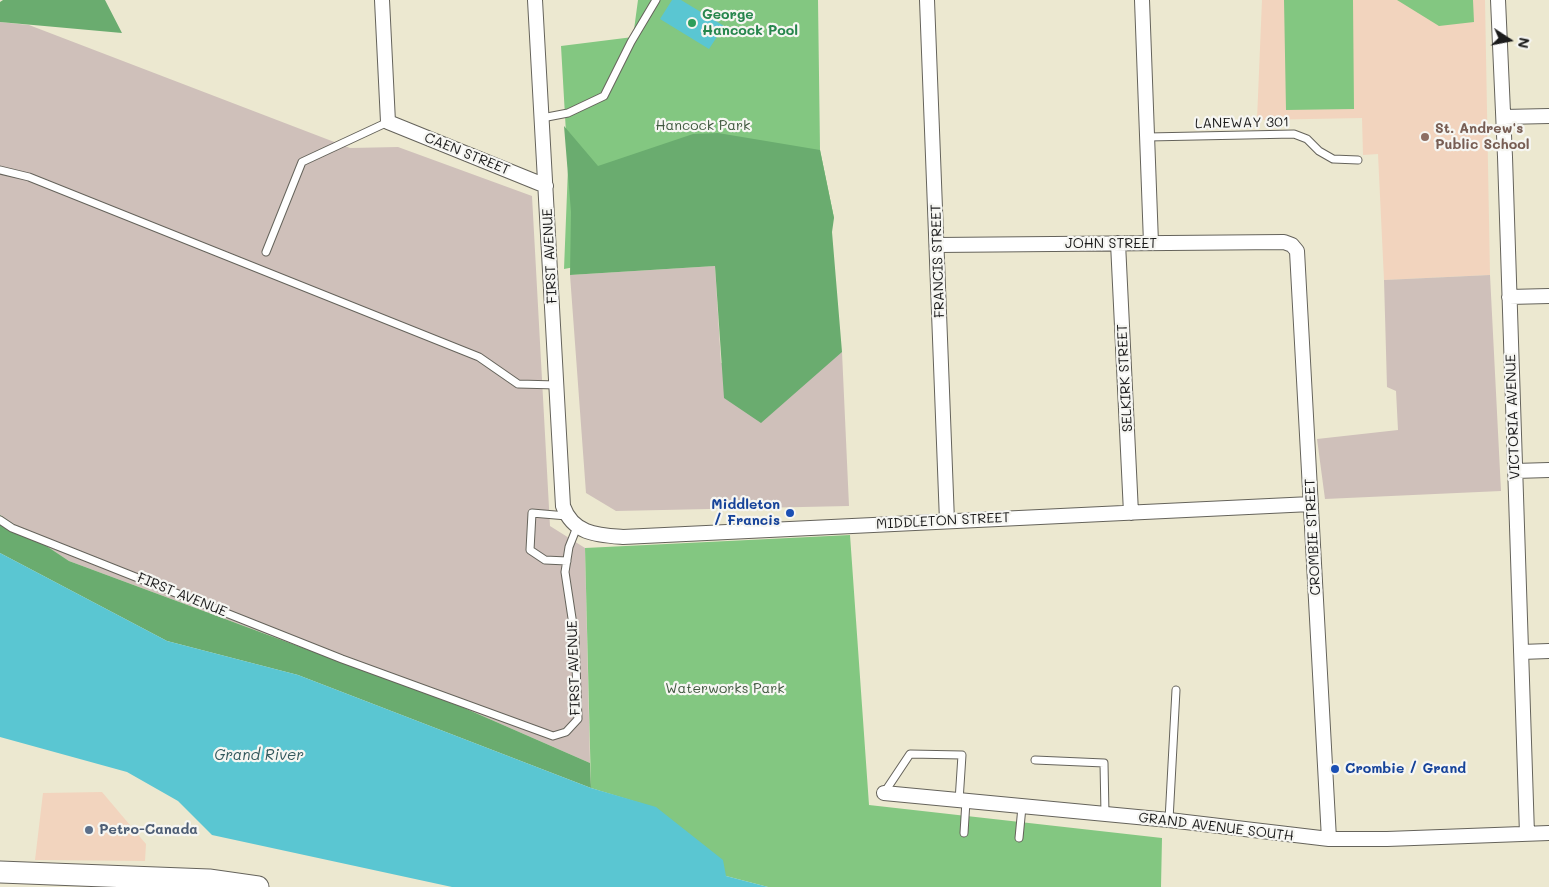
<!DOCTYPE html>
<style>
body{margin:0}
#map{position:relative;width:1549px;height:887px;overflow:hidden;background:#ece8d0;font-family:Mali,sans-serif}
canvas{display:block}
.north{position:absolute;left:1484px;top:15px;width:50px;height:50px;-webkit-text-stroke:4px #f6f6f2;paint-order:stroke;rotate:101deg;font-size:14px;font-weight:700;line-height:20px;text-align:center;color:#1c1c1c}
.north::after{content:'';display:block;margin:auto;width:18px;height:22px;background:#1c1c1c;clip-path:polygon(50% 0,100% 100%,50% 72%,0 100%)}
</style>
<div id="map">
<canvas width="1549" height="887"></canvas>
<div class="north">N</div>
</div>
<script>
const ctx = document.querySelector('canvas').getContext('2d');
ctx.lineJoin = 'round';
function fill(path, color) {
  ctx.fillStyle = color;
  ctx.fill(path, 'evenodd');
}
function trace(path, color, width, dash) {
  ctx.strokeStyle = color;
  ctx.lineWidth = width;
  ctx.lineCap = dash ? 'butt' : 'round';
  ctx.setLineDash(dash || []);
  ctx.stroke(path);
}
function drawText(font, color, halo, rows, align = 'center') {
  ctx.font = font + ' Mali,sans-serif';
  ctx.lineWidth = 4.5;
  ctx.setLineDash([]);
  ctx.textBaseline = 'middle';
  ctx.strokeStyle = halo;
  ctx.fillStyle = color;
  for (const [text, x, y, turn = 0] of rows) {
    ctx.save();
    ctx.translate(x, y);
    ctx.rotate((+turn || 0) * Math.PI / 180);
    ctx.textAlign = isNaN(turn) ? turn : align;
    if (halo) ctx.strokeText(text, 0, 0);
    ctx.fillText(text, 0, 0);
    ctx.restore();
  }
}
const built = new Path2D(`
 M 1262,0 L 1485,0 L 1490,275 L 1384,280 L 1378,154 L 1363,155 L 1362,118 L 1257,120 Z
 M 102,792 L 146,844 L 145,861 L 35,860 L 43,793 Z`);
const industrial = new Path2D(`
 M 0,22 L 29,25 L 350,148 L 398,147 L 532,196 L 550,526 L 585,548 L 590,763 L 462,707 L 69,561 L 0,515 Z
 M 715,266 L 721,363 L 842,352 L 849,506 L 616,511 L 586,493 L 570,275 Z
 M 1490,275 L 1501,491 L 1325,499 L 1317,439 L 1398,430 L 1396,391 L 1387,387 L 1384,280 Z`);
const green = new Path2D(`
 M 638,0 L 818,0 L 820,150 L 834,218 L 564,269 L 568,168 L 561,46 L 633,37 Z
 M 1284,0 L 1353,0 L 1354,109 L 1286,110 Z
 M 1397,0 L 1473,0 L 1474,22 L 1439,26 Z
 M 850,535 L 869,805 L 1162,838 L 1161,887 L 768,887 L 726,876 L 656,808 L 591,788 L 585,548 Z`);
const forest = new Path2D(`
 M 3,0 L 105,0 L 122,33 L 0,22 L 0,2 Z
 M 564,126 L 598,166 L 693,134 L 718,133 L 820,150 L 834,218 L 832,232 L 842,352 L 761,423 L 724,398 L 715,266 L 570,275 L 571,212 Z
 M 0,515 L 69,561 L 462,707 L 590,763 L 591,788 L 298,675 L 167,641 L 0,553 Z`);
const water = new Path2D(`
 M 672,0 L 681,0 L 724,26 L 709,49 L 660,19 Z
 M 0,553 L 167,641 L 298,675 L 591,788 L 656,807 L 723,860 L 726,876 L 768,887 L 452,887 L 212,835 L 178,801 L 127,772 L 0,737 Z`);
const lane = new Path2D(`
 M 542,118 L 568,113 L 604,96 L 631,42 L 656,0
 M 1148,137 L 1294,134 L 1307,139 L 1319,151 L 1333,159 L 1358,160
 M 0,170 L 29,177 L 479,357 L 518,384 L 557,385
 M 266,252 L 302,162 L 388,122
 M 0,520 L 12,528 L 342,659 L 553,736 L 566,732 L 578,719 L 575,638 L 565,572 L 569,547 L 577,527
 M 567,561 L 545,560 L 530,550 L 532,513 L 567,516
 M 1035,760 L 1104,763 L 1105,814
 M 884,793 L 910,754 L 962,755 L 959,801
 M 1169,820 L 1176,690
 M 964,833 L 966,801
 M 1019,838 L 1022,807`);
const street = new Path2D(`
 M 382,0 L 388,122 L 546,186
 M 535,0 L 563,506 C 573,534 597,535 623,537 L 1311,504
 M 927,0 L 947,521
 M 1142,0 L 1151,243
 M 1498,0 L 1505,157 L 1527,834
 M 1504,117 L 1549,116
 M 1118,243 L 1131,513
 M 937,245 L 1284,242 L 1292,245 L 1297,251 L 1329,839
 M 1509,297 L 1549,296
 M 1515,471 L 1549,470
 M 1521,652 L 1549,651
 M 884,793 L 1169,820 L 1329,839 L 1387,839 L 1549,833`);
const primary = new Path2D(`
 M 0,872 L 209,880 L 258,887`);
const markers = [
 [692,23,5,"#2e9e5b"],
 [1425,137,5,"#8d6e63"],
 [790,513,5,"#1a4fb4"],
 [1335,769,5,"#1a4fb4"],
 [89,830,5,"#5c6f8a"]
];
const leisureNames = [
 ["George",702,15],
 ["Hancock Pool",702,31]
];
const streetNames = [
 ["LANEWAY 301",1242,123,-1],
 ["CAEN STREET",467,154,22],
 ["JOHN STREET",1111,244],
 ["FIRST AVENUE",550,256,-93],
 ["FRANCIS STREET",938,261,-92],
 ["SELKIRK STREET",1125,378,-93],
 ["VICTORIA AVENUE",1513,417,-92],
 ["MIDDLETON STREET",943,521,-3],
 ["CROMBIE STREET",1313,537,-93],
 ["FIRST AVENUE",182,595,22],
 ["FIRST AVENUE",574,668,-92],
 ["GRAND AVENUE SOUTH",1216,827,7]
];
const parkNames = [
 ["Hancock Park",703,126],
 ["Waterworks Park",725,689]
];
const educationNames = [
 ["St. Andrew's",1435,129],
 ["Public School",1435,145]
];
const transitNames = [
 ["Middleton",780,505],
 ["/ Francis",780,521],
 ["Crombie / Grand",1345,769,"left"]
];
const serviceNames = [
 ["Petro-Canada",99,830]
];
const waterNames = [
 ["Grand River",259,755]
];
fill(built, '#f2d4be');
fill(industrial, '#cfc0ba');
fill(green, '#83c781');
fill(forest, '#6aac6f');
fill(water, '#5ac6d2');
trace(lane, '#65635b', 9);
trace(street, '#65635b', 16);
trace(primary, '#65635b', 23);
trace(lane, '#fff', 7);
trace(street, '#fff', 14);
trace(primary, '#fff', 21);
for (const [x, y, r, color] of markers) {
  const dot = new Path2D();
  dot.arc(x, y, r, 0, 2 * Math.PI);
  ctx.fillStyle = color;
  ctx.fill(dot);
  trace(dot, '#f6f6f2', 2);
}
drawText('bold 14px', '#27864d', '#f6f6f2', leisureNames, 'left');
drawText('14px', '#1c1c1c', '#f6f6f2', streetNames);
drawText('14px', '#40583f', '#f6f6f2', parkNames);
drawText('bold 14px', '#785e54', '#f6f6f2', educationNames, 'left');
drawText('bold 14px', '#164399', '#f6f6f2', transitNames, 'right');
drawText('bold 14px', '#4e5e75', '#f6f6f2', serviceNames, 'left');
drawText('italic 15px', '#32585c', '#f6f6f2', waterNames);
</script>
